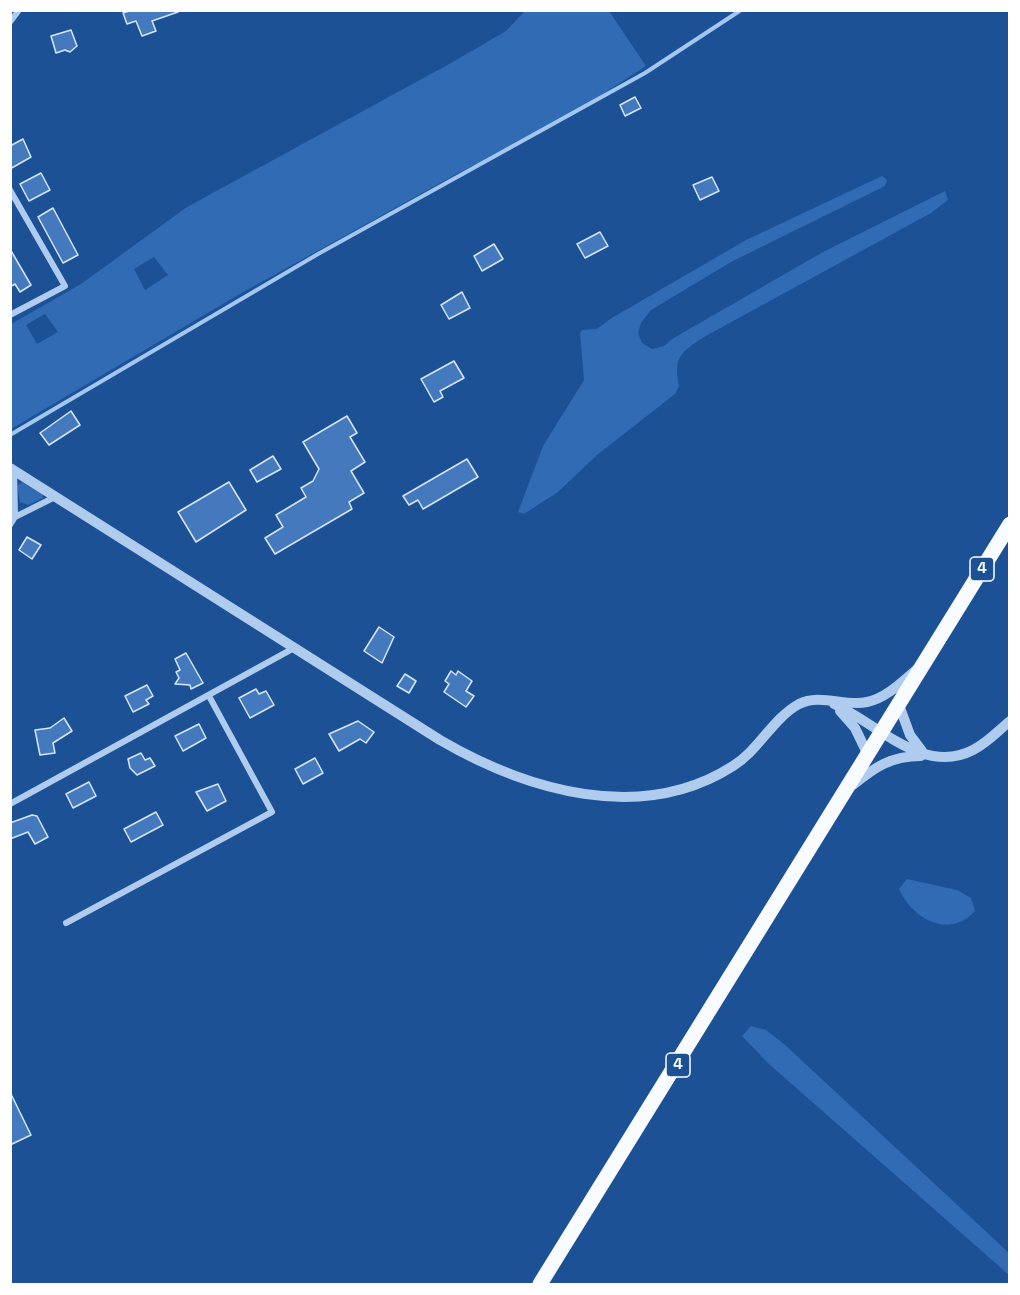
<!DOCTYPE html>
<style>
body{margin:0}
#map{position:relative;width:1020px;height:1295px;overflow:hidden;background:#1c5196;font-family:"Space Grotesk",sans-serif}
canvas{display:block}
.frame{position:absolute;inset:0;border:12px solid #fff;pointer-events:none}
</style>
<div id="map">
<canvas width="1020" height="1295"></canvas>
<div class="frame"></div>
</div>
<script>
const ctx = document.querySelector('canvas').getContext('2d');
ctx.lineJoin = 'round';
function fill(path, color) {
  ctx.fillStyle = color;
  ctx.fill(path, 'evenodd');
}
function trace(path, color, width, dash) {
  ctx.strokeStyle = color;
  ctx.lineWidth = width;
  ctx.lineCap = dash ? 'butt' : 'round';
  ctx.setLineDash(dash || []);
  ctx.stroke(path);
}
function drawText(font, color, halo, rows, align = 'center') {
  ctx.font = font + ' "Space Grotesk",sans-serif';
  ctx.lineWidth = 4.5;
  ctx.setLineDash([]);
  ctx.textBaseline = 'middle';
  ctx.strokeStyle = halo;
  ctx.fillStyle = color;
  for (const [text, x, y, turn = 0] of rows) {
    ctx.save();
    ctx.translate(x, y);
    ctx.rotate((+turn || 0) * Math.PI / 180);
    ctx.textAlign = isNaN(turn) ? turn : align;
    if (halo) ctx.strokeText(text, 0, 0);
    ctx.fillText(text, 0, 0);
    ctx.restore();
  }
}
const green = new Path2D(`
 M 526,10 L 609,11 L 646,66 L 550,128 L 460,172 L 238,295 L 11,429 L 11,324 L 81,284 L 187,207 L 451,63 L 506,31 ZM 154,257 L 168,275 L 145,290 L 134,269 ZM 45,314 L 58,332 L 37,344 L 26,325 Z
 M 882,176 L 887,180 L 885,186 L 731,262 L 651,310 L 641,323 L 638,333 L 642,343 L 652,349 L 664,346 L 672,339 L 823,252 L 945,191 L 948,200 L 931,213 L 704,337 C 681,352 673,357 679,386 L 675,394 L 597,455 L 558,492 L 524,514 L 518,512 L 543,446 L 584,380 L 580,333 L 582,330 L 597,329 L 610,319 L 746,240 Z
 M 22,482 L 42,494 L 43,498 L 28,505 L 20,502 L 17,486 Z
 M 907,879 L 957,890 L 971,898 L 975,911 C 950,939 913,920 899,889 Z
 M 751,1026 L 766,1030 L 784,1044 L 1009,1253 L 1009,1275 L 769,1064 L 742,1036 Z`);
const stream = new Path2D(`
 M 10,435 L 318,254 L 645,73 L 741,10`);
const building = new Path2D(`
 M 132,10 L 178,10 L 178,12 L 152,21 L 156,31 L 142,36 L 136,21 L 127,24 L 123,13 Z
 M 71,30 L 77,46 L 70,52 L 65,50 L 56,53 L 51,36 Z
 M 635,97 L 641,108 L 625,116 L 620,105 Z
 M 23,139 L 31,157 L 10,169 L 10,146 Z
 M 41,173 L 50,190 L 29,201 L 20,184 Z
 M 712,177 L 719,191 L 700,200 L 693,185 Z
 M 53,208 L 78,255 L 63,263 L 38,217 Z
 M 600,232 L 608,246 L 585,258 L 577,244 Z
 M 494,244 L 503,259 L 482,271 L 474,256 Z
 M 10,249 L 31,285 L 20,292 L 15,284 L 10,287 Z
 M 462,292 L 470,308 L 449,319 L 441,305 Z
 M 454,361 L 464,378 L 440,391 L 443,397 L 434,402 L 421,379 Z
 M 71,411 L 80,425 L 49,445 L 40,433 Z
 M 347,416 L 357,433 L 350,437 L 365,462 L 351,471 L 364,493 L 349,502 L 352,509 L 275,554 L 265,538 L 283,527 L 276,515 L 306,497 L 301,488 L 313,481 L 319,469 L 303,442 Z
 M 273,456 L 281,469 L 257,482 L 250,470 Z
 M 467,459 L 478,477 L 423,509 L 418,500 L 409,505 L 403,496 Z
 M 229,482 L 246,510 L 196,542 L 178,512 Z
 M 27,537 L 41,545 L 32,559 L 19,550 Z
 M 379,627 L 394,637 L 382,663 L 364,651 Z
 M 186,653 L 203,683 L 191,689 L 190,685 L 175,684 L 179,678 L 176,672 L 180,670 L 175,659 Z
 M 451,671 L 456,675 L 458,671 L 472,681 L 466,691 L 474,696 L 466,707 L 444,692 L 449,684 L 445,681 Z
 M 405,674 L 416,681 L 409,693 L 397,686 Z
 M 147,685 L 153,696 L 146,700 L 149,704 L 133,712 L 125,696 Z
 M 256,689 L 259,694 L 266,691 L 274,705 L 250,718 L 239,698 Z
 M 64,718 L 72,731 L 53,743 L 55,753 L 40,755 L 35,730 L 50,728 Z
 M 358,721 L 374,732 L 366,743 L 360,739 L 339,751 L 329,734 Z
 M 199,724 L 206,738 L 183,751 L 175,736 Z
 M 141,753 L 145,760 L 150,758 L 155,766 L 137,775 L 130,768 L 128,759 Z
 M 315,758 L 323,773 L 303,784 L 295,769 Z
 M 89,782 L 96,796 L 73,808 L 66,794 Z
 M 218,784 L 226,801 L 207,811 L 196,792 Z
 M 156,812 L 163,825 L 131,842 L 124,829 Z
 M 32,815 L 37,816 L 48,837 L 35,844 L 28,832 L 10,839 L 10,823 Z
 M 10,1092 L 31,1135 L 10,1145 Z`);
const minor = new Path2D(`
 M 10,22 L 19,10
 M 10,190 L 65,286 L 10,315
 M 14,470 L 15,517
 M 10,525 L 15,517 L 55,497
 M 10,804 L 294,648
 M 66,923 L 272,812 L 209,696`);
const tertiary = new Path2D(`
 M 10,468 L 440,740 C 526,790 641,825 733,766 C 759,750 772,719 799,704 C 820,693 845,707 867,702 C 886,698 902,682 916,670
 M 834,704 C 877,723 923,776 973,750 C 987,743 998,731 1010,721
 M 899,705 L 910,735 L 922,751
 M 840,711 L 855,728 L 868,755
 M 853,785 C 875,767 891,756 921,756`);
const primary = new Path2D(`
 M 540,1284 L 1010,524`);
const shields = [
 [982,569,24],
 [678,1065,24]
];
const shieldNames = [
 ["4",982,569],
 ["4",678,1065]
];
fill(green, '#306bb4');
trace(stream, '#a2c7f1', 4);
fill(building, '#447abd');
trace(building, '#d6e7fb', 1.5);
trace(minor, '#afccef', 6);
trace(tertiary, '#afccef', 10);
trace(primary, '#f8fbff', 15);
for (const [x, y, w] of shields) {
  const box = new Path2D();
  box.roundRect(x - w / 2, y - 12, w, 24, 4.5);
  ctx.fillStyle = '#1c5196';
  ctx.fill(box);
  trace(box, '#fff', 1.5);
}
drawText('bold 15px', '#fff', null, shieldNames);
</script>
